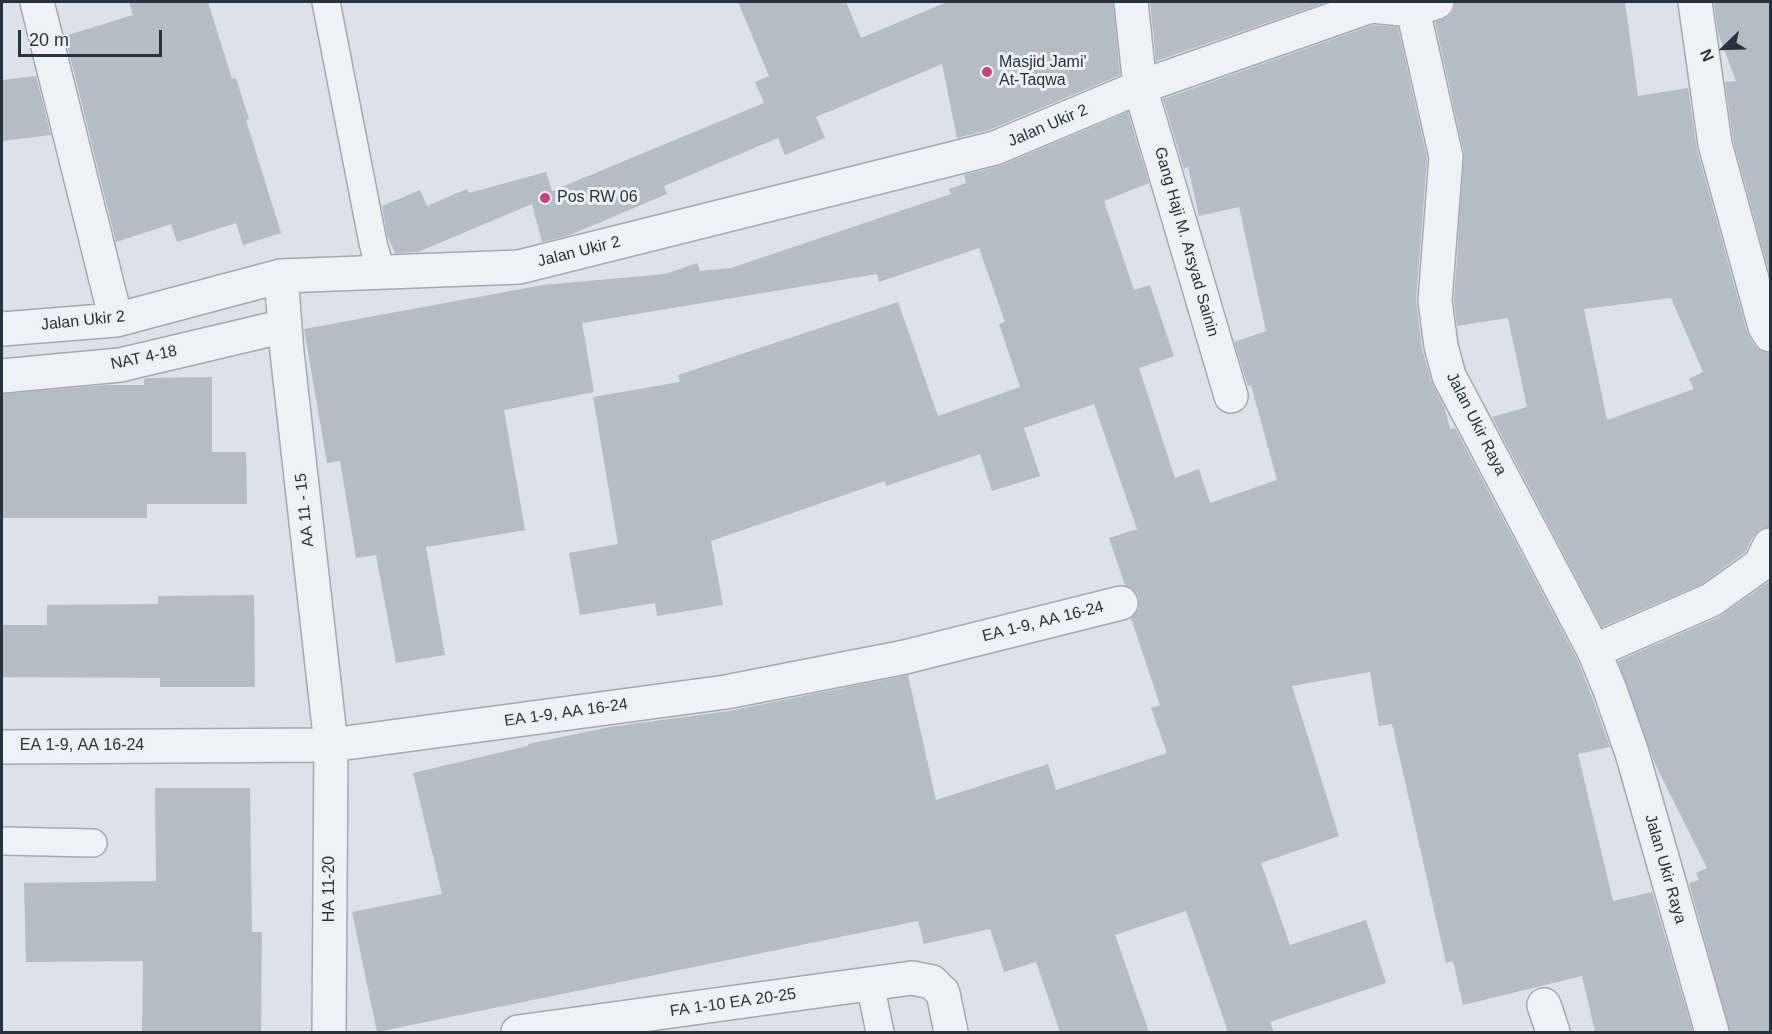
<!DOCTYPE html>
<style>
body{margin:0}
#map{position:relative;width:1772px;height:1034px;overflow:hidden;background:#dce2e6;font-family:Helvetica,sans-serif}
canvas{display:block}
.frame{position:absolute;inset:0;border:3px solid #26333c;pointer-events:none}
.north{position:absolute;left:1694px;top:18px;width:60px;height:60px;-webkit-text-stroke:4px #ebf1f4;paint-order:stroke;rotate:247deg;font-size:16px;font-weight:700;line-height:24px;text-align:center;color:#26333c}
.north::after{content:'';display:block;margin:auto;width:21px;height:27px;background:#26333c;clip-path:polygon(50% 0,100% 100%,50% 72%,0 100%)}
.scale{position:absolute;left:18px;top:30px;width:144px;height:27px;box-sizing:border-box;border:3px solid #26333c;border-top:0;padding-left:8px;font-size:18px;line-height:21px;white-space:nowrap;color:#26333c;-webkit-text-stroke:4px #ebf1f4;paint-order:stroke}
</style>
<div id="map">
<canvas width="1772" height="1034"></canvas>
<div class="frame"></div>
<div class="north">N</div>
<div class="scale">20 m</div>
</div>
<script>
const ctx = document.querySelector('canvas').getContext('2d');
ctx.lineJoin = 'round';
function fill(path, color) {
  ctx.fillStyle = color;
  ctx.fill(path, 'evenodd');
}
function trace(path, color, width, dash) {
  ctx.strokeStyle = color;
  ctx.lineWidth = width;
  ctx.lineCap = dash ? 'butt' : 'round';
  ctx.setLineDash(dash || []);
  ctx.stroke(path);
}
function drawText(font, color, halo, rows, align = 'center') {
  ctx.font = font + ' Helvetica,sans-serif';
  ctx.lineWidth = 6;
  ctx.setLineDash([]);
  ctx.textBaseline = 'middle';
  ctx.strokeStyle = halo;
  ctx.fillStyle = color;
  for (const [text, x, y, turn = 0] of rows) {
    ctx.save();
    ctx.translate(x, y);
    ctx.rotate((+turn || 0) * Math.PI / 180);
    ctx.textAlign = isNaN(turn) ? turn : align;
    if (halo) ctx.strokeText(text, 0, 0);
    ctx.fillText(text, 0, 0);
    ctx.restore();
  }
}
const building = new Path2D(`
 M 129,2 L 208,2 L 232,79 L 236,78 L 249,119 L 246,120 L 281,233 L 243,245 L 236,223 L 177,242 L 171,224 L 116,242 L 65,36 L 133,15 Z
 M 738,2 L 846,2 L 861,38 L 947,2 L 1113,2 L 1120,75 L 989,130 L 957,138 L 942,64 L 816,117 L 825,138 L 785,155 L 778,138 L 664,186 L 667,194 L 570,235 L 542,242 L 532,204 L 418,252 L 395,253 L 387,235 L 382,206 L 420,190 L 427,206 L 467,189 L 469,193 L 546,172 L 552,191 L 764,103 L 755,82 L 769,76 Z
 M 1150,2 L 1327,2 L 1156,61 Z
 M 1455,2 L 1625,2 L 1638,96 L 1688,88 L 1697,149 L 1747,332 L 1754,345 L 1761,351 L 1770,354 L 1770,527 L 1759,530 L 1753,537 L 1745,552 L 1702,584 L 1602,627 L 1492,417 L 1527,407 L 1508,318 L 1457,326 L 1454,300 L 1464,153 L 1435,22 L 1451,15 L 1455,6 ZM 1671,298 L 1703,372 L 1689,379 L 1694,389 L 1607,420 L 1584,309 Z
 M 1714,2 L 1770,2 L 1770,276 L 1733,140 L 1725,82 L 1736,81 L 1718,33 Z
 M 1373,25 L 1398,27 L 1427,158 L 1416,300 L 1422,349 L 1431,381 L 1445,409 L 1450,429 L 1455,428 L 1577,659 L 1592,697 L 1610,747 L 1578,754 L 1613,901 L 1652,892 L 1693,1032 L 1595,1032 L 1582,976 L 1463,1005 L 1453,961 L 1446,963 L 1392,724 L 1379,726 L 1370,672 L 1292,686 L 1339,836 L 1261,863 L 1290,945 L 1366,920 L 1386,983 L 1270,1022 L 1274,1032 L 1228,1032 L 1186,911 L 1115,935 L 1149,1032 L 1060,1032 L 1036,962 L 1004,972 L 990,929 L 924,944 L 918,921 L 377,1032 L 352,912 L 442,894 L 413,773 L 528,746 L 528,744 L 610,727 L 729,711 L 908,675 L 936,800 L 1048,764 L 1056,790 L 1167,753 L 1151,708 L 1160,705 L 1131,618 L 1139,609 L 1139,598 L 1134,590 L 1125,585 L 1109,538 L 1137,529 L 1094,404 L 1024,428 L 1040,476 L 992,491 L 980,454 L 886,486 L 885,481 L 711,541 L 723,605 L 657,616 L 655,603 L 580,615 L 569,553 L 618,544 L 593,397 L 680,382 L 678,375 L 898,302 L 938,416 L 1020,387 L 999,324 L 1005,322 L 979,248 L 879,282 L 877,274 L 582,323 L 594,392 L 504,410 L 525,530 L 426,547 L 445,655 L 396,663 L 376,555 L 356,558 L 340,461 L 327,463 L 304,329 L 543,285 L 665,274 L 697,263 L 700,271 L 731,268 L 951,194 L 949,189 L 966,183 L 964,175 L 1002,165 L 1128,112 L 1149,183 L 1104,201 L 1134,290 L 1150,285 L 1174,356 L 1139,368 L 1175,478 L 1199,469 L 1210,503 L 1277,480 L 1251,385 L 1248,386 L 1234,342 L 1266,331 L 1239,207 L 1199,216 L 1188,167 L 1184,169 L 1163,99 Z
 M 36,76 L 51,135 L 2,141 L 2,80 Z
 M 212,377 L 212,452 L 246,452 L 247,504 L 147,504 L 147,518 L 2,518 L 2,394 L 106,385 L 144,385 L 144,379 L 148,378 Z
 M 1770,581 L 1770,1032 L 1730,1032 L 1689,883 L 1699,880 L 1696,873 L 1707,868 L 1655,764 L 1618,661 L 1719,617 Z
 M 254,595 L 255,687 L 160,687 L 160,678 L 2,677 L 2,625 L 47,625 L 47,605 L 158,604 L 158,596 Z
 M 155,788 L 250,788 L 252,932 L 262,932 L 261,1032 L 142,1032 L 143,961 L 26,962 L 24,883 L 156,881 Z`);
const lane = new Path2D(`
 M 326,2 L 373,243 L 381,272
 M 2,841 L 93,843
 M 870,984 L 880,1032`);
const street = new Path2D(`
 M 37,2 L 116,320
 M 1131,2 L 1140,87 L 1231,396
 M 1695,2 L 1715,144 L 1765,327 L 1770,335
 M 1413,10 L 1446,157 L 1435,301 L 1441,346 L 1449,376 L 1594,651 L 1610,690 L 1632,753 L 1712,1032
 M 281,276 L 287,352 L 331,745 L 329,1032
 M 2,329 L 116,320 L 281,276 L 519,267 L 995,148 L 1140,87 L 1371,6 L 1413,10 L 1437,2
 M 2,376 L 120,365 L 285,326
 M 1594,651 L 1711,600 L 1760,565 L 1770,545
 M 2,747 L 331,745 L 726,692 L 905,657 L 1121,603
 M 1544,1005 L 1553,1032
 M 518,1032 L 912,978 L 932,982 L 943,993 L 951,1032`);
const markers = [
 [987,72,6,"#cb4176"],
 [545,198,6,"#cb4176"]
];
const poiNames = [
 ["Masjid Jami'",999,63],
 ["At-Taqwa",999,81],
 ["Pos RW 06",557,198]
];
const streetNames = [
 ["Jalan Ukir 2",1048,126,-23],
 ["Gang Haji M. Arsyad Sainin",1186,242,74],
 ["Jalan Ukir 2",579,252,-14],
 ["Jalan Ukir 2",83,321,-6],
 ["NAT 4-18",144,358,-12],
 ["Jalan Ukir Raya",1476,424,63],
 ["AA 11 - 15",305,510,-96],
 ["EA 1-9, AA 16-24",1043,622,-14],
 ["EA 1-9, AA 16-24",566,713,-8],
 ["EA 1-9, AA 16-24",82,746],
 ["Jalan Ukir Raya",1665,869,74],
 ["HA 11-20",330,889,-90],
 ["FA 1-10 EA 20-25",733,1003,-8]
];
fill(building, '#b4bdc3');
trace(lane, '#a2aab0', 30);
trace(street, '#a2aab0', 36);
trace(lane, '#eff2f5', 27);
trace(street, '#eff2f5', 33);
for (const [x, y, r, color] of markers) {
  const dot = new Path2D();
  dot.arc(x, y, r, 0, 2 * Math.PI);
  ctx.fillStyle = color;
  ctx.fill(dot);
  trace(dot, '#ebf1f4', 2);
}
drawText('16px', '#26333c', '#ebf1f4', poiNames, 'left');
drawText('16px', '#26333c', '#ebf1f4', streetNames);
</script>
